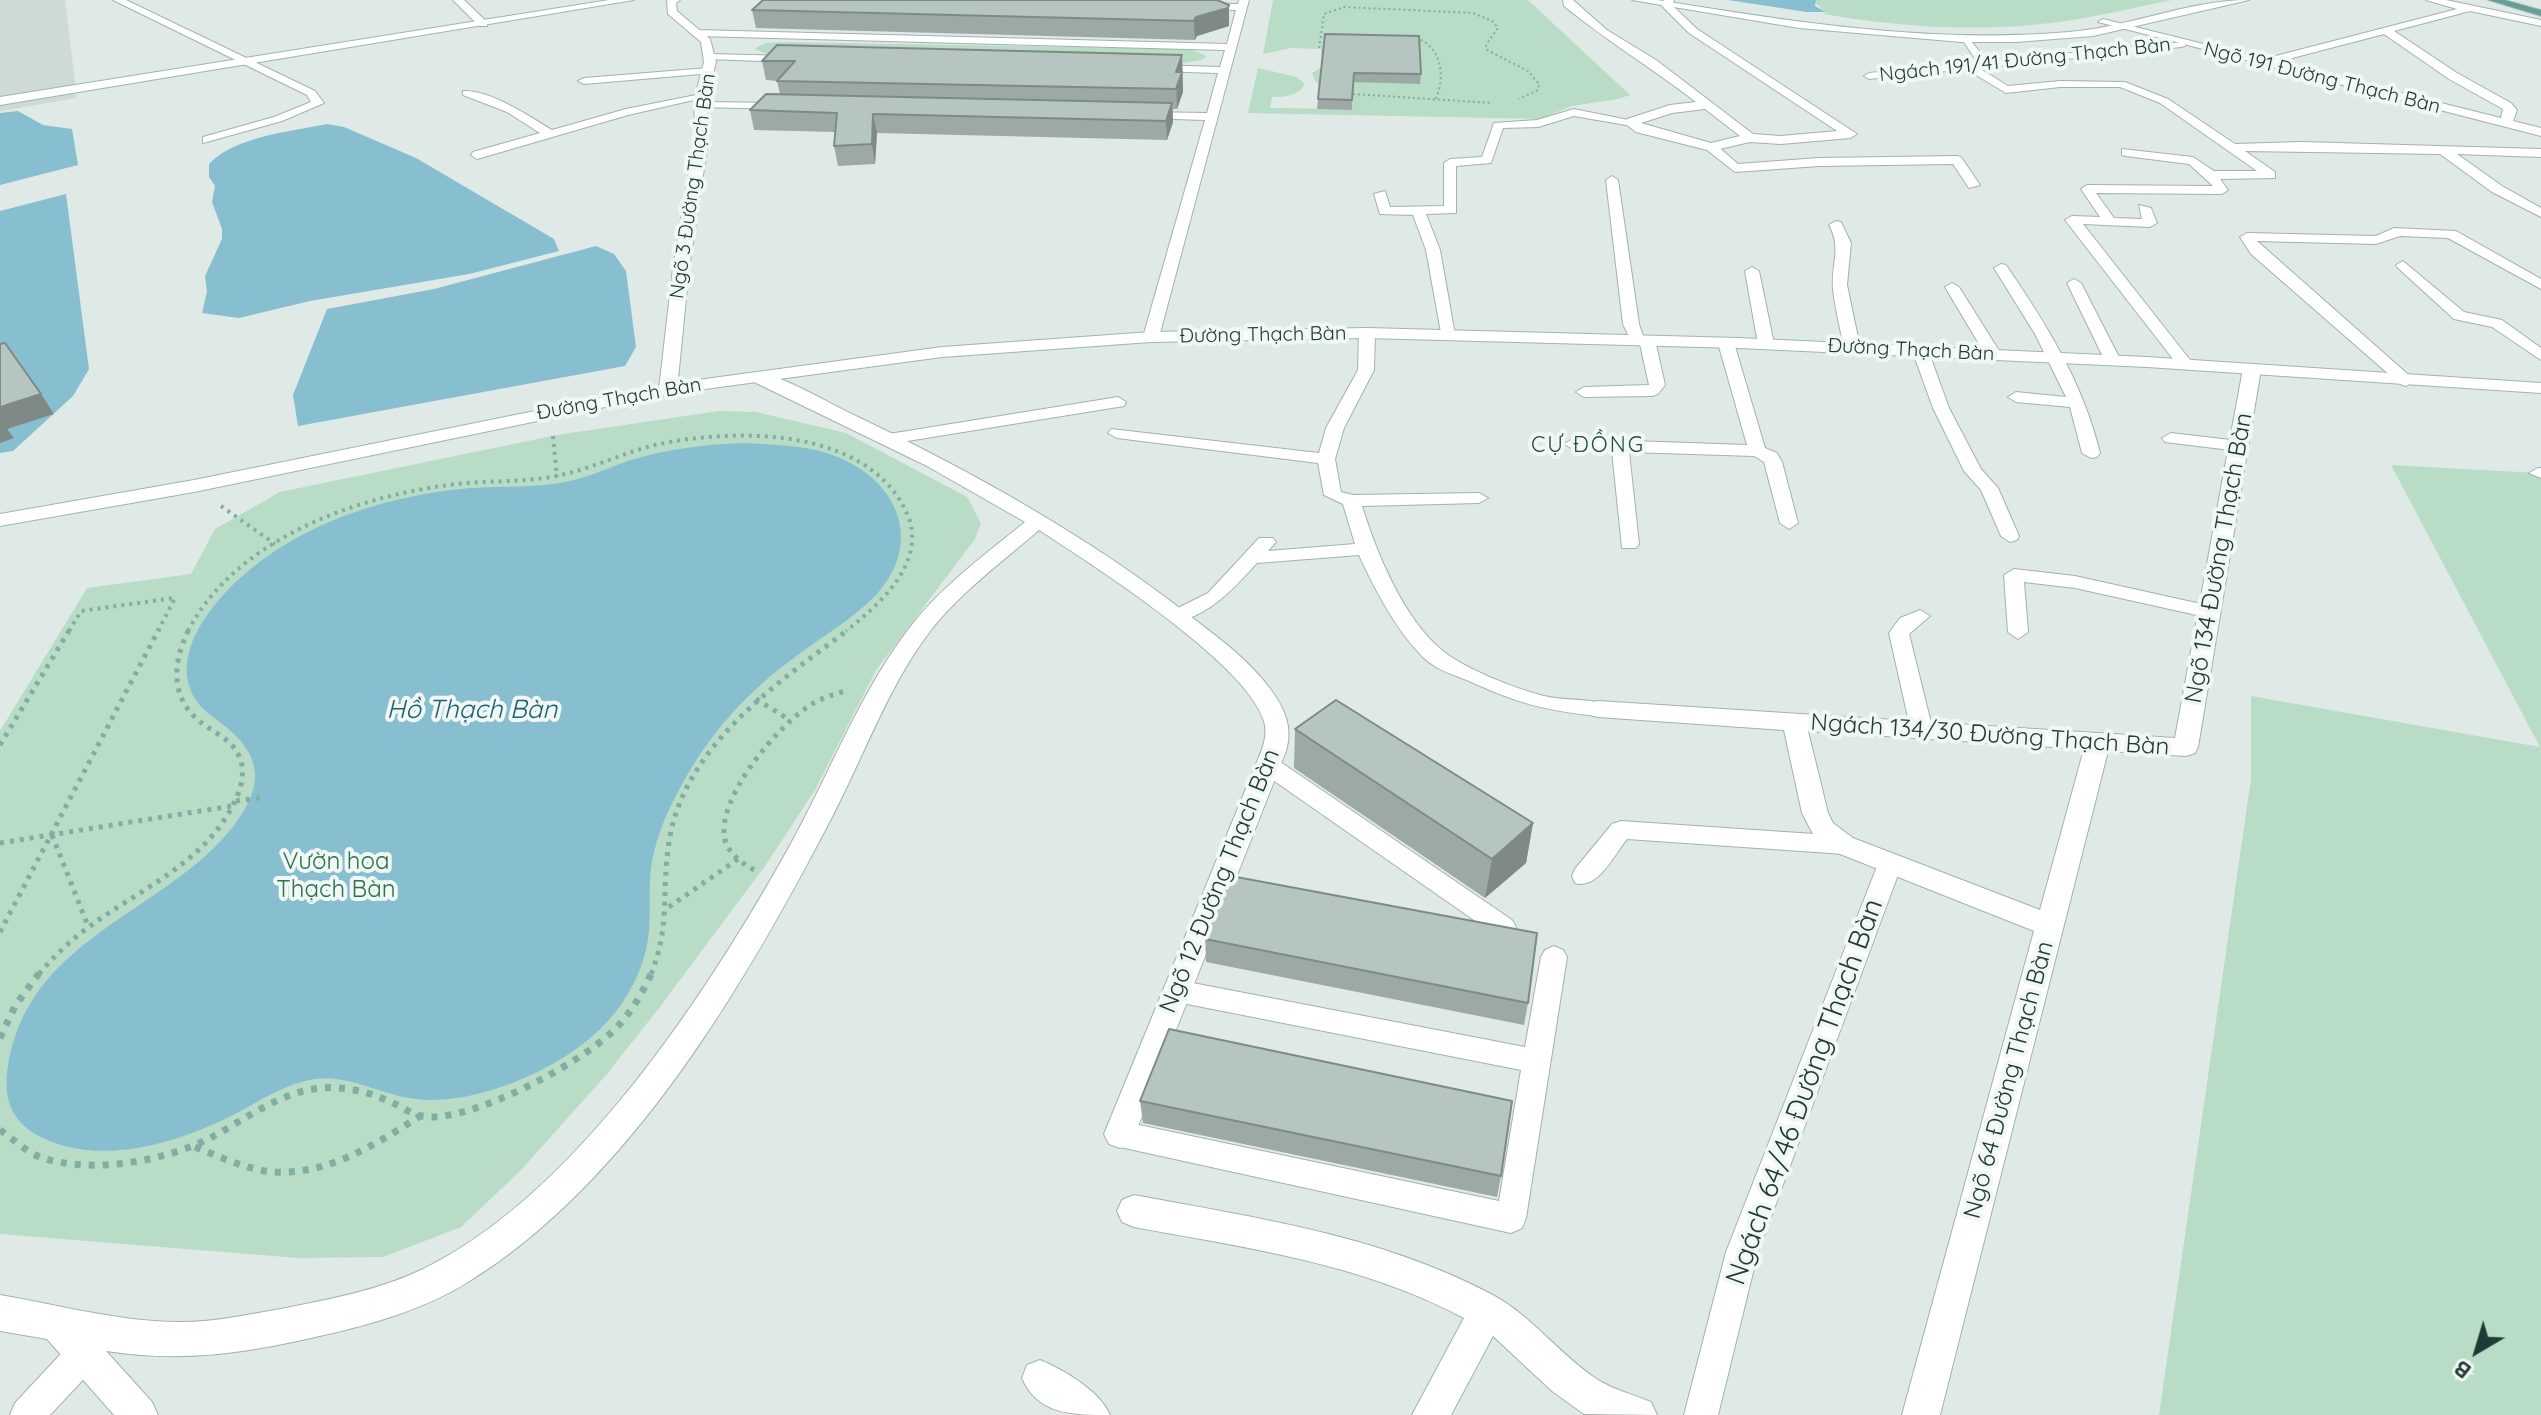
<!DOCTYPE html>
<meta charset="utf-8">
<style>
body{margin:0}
#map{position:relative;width:2541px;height:1415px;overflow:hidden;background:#dfeae6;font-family:Quicksand,sans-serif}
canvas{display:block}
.north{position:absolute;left:2437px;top:1311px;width:80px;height:80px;-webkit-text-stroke:6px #f0f7f4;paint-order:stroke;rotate:218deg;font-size:22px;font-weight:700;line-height:32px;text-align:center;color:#203a35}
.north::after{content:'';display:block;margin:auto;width:28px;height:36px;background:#203a35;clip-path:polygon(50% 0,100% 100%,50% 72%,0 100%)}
</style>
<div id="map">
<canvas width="2541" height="1415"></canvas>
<div class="north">B</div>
</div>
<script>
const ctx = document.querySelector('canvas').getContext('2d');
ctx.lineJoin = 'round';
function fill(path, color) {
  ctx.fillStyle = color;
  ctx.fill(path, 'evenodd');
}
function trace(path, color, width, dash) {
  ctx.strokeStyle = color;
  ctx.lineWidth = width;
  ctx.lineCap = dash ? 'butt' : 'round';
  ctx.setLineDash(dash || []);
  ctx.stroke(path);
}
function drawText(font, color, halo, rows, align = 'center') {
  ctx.font = font + ' Quicksand,sans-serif';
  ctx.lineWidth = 8;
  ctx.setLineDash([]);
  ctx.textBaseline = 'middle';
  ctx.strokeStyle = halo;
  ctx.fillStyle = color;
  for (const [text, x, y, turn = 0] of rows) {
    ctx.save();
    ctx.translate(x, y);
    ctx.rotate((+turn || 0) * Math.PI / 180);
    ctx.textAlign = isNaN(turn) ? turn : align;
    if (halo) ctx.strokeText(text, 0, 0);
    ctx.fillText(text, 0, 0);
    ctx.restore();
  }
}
const built = new Path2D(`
 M 0,0 L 65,0 L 77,98 L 0,111 Z`);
const green = new Path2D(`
 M 1273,0 L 1528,0 L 1630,95 L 1618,99 L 1572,106 L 1540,119 L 1248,113 L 1258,68 L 1297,77 L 1305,84 C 1299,96 1284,97 1272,97 L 1270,108 L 1352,109 L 1353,94 C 1336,91 1317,92 1312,73 L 1322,67 L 1321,49 L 1291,48 L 1263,54 Z
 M 1816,0 L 2172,0 C 2132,8 2091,18 2051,23 C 1977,32 1897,27 1824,14 L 1826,12 L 1813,1 Z
 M 784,42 L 1190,49 L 1207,56 L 1202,60 L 1183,63 L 768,54 L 754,49 L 765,43 Z
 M 719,411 L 756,412 L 846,433 L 967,497 L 981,523 L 975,539 L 876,670 L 815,790 L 765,866 L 659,1008 L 607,1074 L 520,1171 L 461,1227 L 383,1257 L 298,1258 L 0,1234 L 0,731 L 87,588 L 191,574 L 215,529 L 280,492 L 557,435 Z
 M 2391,465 L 2538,473 L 2541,477 L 2541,1415 L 2159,1415 L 2251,779 L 2251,696 L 2540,747 Z`);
const water = new Path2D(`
 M 1728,0 L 1816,0 L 1815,6 L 1826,12 L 1807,12 Z
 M 18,111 L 43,125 L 72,129 L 78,165 L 0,185 L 0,113 Z
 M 327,124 L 344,127 L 416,158 L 554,239 L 559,251 L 469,274 L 310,301 L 239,318 L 202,313 L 207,292 L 205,276 L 222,239 L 222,229 L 212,202 L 215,186 L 209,177 L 209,164 C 236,136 289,132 327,124 Z
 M 66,194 L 89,369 L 73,396 L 13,451 L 0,453 L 0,211 Z
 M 596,246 L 614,254 L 626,271 L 636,347 L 625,366 L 298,426 L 293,395 L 327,309 L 434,289 Z
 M 746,443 C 773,445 800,445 826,453 C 893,473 928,538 876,595 C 851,621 819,638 791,660 C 747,693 712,731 685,779 C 672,802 660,826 654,852 C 647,879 651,905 649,931 C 646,966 628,1001 603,1026 C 561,1070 470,1109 409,1098 C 373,1092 342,1071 305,1081 C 279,1087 257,1103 233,1115 C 178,1143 100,1167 41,1137 C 14,1124 4,1102 7,1073 C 24,936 166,915 235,824 C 266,783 261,753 221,723 C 211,715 198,707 193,695 C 172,653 210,606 239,579 C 301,522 389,495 471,488 C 503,486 533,488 565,482 C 587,478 607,468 628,461 C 666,449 706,444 746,443 Z`);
const pathFar3 = new Path2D(`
 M 1416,38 C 1442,46 1446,78 1435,100
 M 1319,48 L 1324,14 L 1344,7 L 1473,13 L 1492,21 L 1498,28 L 1486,45 L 1487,50 L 1528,71 L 1539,84 L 1538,90 L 1519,99
 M 1353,94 L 1493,103`);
const pathFar2 = new Path2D(`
 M 553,436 L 557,477
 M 221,506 L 275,544
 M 69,631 L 81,611 L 174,598
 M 158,631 L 175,598
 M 188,631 C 234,542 349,499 442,486 C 478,480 515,483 551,477 C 587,471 619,454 655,445 C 736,427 871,427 908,516 C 927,563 878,606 846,631`);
const pathFar1 = new Path2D(`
 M 756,699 L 790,720
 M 0,745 L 70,629
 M 236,801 L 266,797
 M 52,835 L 88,926
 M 0,843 L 232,806
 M 754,870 C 742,863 729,854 725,840 C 715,799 779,724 812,704 C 822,698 834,694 846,691
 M 669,907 L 738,859
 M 0,932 L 159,629
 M 39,974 C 55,955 73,938 93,924 C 144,887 207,861 235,801 C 242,787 246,768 238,754 C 232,741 217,734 206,726 C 170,702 171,665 189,629
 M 651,974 C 671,925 661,890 669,842 C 684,745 778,683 849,629`);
const path = new Path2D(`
 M 0,1038 L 15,1006 L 40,972
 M 0,1130 C 13,1139 25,1151 40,1157 C 91,1175 166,1161 212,1137 C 242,1121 271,1099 304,1091 C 334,1083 365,1090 393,1103 C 402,1107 411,1114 421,1116 C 467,1125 579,1064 612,1032 C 630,1015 642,994 652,972
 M 195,1147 C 218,1156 241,1167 265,1171 C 322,1179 375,1145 420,1116`);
const lane = new Path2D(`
 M 113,0 L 126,0 L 315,91 L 324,103 L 282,121 L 203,143 L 203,137 L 274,117 L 311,102 L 307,95 Z
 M 453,0 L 464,0 L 487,22 L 487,26 L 479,26 Z
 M 1239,0 L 1249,0 L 1159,337 L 1151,342 L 1143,337 L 1205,120 L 1143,118 L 1137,115 L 1143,112 L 1207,113 L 1218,73 L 1154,71 L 1149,68 L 1154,65 L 1220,67 L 1225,50 L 698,36 L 693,33 L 698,30 L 1227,44 L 1236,10 L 1199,9 L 1194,6 L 1199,3 L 1238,4 Z
 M 1967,36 L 1987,61 L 2185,42 L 2185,46 L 2181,47 L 1979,68 L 2008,86 L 2060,81 L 2125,82 L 2168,99 L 2235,144 L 2302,142 L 2541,149 L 2541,157 L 2457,154 L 2502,186 L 2541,208 L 2541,217 L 2492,192 L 2440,154 L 2245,151 L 2275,172 L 2275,178 L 2220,179 L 2228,190 L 2222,194 L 2096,193 L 2114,218 L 2142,219 L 2139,205 L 2151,208 L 2157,223 L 2150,227 L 2083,224 L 2194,365 L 2192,368 L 2180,368 L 2065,220 L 2072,216 L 2100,217 L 2081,189 L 2087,185 L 2213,186 L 2189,164 L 2126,156 L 2122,155 L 2122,149 L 2193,157 L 2214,171 L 2257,171 L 2160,103 L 2120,87 L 2060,87 L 2006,93 L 1966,69 L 1869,79 L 1864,76 L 1869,73 L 1977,62 L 1962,39 Z
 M 710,54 L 791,56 L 796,59 L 791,62 L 706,59 L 706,55 Z
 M 708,68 L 713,71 L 712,73 L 584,84 L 578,81 L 584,78 Z
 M 463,91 C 489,89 529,116 552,130 L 626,109 L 701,94 L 707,97 L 628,115 L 477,159 L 471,155 L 473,152 L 540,133 L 507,112 L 463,95 Z
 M 702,102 L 785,103 L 791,106 L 785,109 L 698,107 L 696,105 Z
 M 1574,109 L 1638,122 L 1632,126 L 1574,116 L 1538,127 L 1503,128 L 1491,163 L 1456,166 L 1456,213 L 1426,214 L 1440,250 L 1455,335 L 1447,340 L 1442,338 L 1426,250 L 1413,215 L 1380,214 L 1374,194 L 1385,191 L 1390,207 L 1444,206 L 1444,163 L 1450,159 L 1482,157 L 1494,123 L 1537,120 Z
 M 1707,144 L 1715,144 L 1738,164 L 1819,158 L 1957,156 L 1961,157 L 1980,185 L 1969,188 L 1953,164 L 1819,166 L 1735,172 L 1707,150 Z
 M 1612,176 L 1618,180 L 1639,324 L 1643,336 L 1652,337 L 1655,340 L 1665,385 L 1658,394 L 1652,396 L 1584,397 L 1576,392 L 1584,387 L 1649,385 L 1640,344 L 1632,343 L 1623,324 L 1606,180 Z
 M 1836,221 L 1841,222 L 1851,243 L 1847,285 L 1860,347 L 1852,352 L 1844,347 C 1840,328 1835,308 1833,289 C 1831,264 1842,248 1829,225 Z
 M 2394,228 L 2456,231 L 2541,279 L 2541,289 L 2448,238 L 2400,236 L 2376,244 L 2257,241 L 2412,378 L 2414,381 L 2406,386 L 2400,384 L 2251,254 L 2240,237 L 2247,233 L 2376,236 Z
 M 2403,261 L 2464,312 L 2502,320 L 2541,348 L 2541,360 L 2492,327 L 2454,319 L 2398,268 L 2396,265 Z
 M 2001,264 L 2006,265 C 2047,325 2083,383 2100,453 L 2097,457 L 2091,458 L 2082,453 L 2070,407 L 2016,402 L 2008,397 L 2016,392 L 2066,397 L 2035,334 L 1994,268 Z
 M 1752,267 L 1759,271 L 1774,344 L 1766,349 L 1758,344 L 1745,271 Z
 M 2074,279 L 2081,283 L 2121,361 L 2119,364 L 2107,364 L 2105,361 L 2067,283 Z
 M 1952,283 L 1959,287 L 2001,354 L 1999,357 L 1993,359 L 1985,354 L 1945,287 Z
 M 1367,328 L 1375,333 L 1374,370 L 1344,428 L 1335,459 L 1341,492 L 1353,495 L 1479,493 L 1488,498 L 1479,503 L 1362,506 C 1376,552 1404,620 1443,651 C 1465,669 1516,689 1544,696 C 1564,701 1586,698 1606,704 L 1609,709 L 1606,714 L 1598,716 C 1546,711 1517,703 1469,681 C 1454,675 1437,670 1425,659 C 1397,632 1375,590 1359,555 L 1257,563 C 1233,589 1212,613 1177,622 L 1167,616 L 1170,612 L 1208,593 L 1259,538 L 1273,538 L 1276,542 L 1268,551 L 1355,544 L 1343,504 L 1324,495 L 1318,463 L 1117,438 L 1108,433 L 1111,429 L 1319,453 L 1326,428 L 1358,370 L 1359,333 Z
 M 1726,338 L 1734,343 L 1765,448 L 1777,453 L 1782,462 L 1798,523 L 1789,529 L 1780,523 L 1764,462 L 1754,456 L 1629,452 L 1639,544 L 1636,548 L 1622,548 L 1612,451 L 1573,449 L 1564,444 L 1573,439 L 1747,445 L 1718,343 Z
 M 1920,345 L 1928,350 L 1949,408 L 1981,469 L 1998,488 L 2019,536 L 2017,540 L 2010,542 L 2001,536 L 1981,490 L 1964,471 L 1933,408 L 1912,350 Z
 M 1118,397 L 1126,402 L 1124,406 L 889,444 L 880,439 L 889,434 Z
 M 2171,433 L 2239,441 L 2248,446 L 2239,451 L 2165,442 L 2162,438 Z
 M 2538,468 L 2541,468 L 2541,478 L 2529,473 Z
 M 2014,569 L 2075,576 L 2210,606 L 2220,612 L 2210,618 L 2075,588 L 2024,582 L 2028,632 L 2018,639 L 2008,632 L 2004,575 Z
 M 1920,610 L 1930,616 L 1909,634 L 1933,731 L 1930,736 L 1914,736 L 1911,731 L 1889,633 L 1900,618 Z
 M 1268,757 L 1276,759 L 1512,920 L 1516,927 L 1512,934 L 1503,937 L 1494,934 L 1260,771 L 1256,765 L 1260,759 Z
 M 1621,821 L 1844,836 L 1853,839 L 1856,845 L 1853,851 L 1844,854 L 1627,839 C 1614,855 1598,890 1575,883 L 1572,876 L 1575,869 L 1612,824 Z
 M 1890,855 L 1899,857 L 1902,864 L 1758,1252 L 1718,1415 L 1684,1415 L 1726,1252 L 1878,864 L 1881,857 Z
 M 1554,946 L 1563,950 L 1567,957 L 1526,1218 L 1522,1228 L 1511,1233 L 1120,1147 L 1110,1143 L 1105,1134 L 1110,1125 L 1120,1121 L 1499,1201 L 1521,1070 L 1177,1002 L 1167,999 L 1164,991 L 1167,983 L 1177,980 L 1525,1047 L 1541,957 L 1545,950 Z
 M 84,1337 L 96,1342 L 101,1354 L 96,1366 L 50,1415 L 10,1415 L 15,1403 L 72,1342 Z`);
const street = new Path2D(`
 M 667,0 L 680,0 L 676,3 L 677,11 L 710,39 L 716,62 L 707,97 L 708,142 L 689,268 L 677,389 L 668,394 L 659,389 L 673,268 L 694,142 L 695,97 L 704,62 L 701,42 L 668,14 Z
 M 1563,0 L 1573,0 L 1607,30 L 1656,60 L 1753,134 L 1781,136 L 1837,131 L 1689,33 L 1661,5 L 1664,0 L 1674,0 L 1672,5 L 1697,29 L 1857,134 L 1850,138 L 1781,144 L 1750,142 L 1711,151 L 1636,132 L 1627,125 L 1627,119 L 1670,105 L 1696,102 C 1653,69 1607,41 1564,6 ZM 1705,109 L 1740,136 L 1711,143 L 1641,123 L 1672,113 Z
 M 2426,0 L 2446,0 L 2541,20 L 2541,26 L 2470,11 L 2394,31 L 2457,73 L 2511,103 L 2517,110 L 2513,121 L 2541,128 L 2541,136 L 2098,22 L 2103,19 L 2264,59 L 2457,9 ZM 2384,34 L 2449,79 L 2503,109 L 2501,118 L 2277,62 Z
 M 2252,364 L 2261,369 L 2198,747 L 2195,753 L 2186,756 L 2108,751 L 1940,1415 L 1902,1415 L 2034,931 L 1835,852 L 1814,836 L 1802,813 L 1784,730 L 1598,717 L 1590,715 L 1586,709 L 1590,703 L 1598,701 L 2175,738 L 2243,369 ZM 1808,731 L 2084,749 L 2040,910 L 1853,838 L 1833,823 L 1828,813 Z
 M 758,372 C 792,380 826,402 858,417 C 974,473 1088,536 1190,616 C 1219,638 1249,660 1271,690 C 1285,709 1293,728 1286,751 L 1131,1144 L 1120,1148 L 1109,1144 L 1104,1134 L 1254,769 C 1260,754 1269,738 1264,721 C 1246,663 1093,565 1039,530 C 1002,562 962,591 931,630 C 888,686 864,756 831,819 C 745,984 630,1182 468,1282 C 425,1309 373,1324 324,1335 C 248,1353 184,1363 106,1351 L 152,1402 L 158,1415 L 114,1415 L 47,1339 L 0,1331 L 0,1295 C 60,1305 119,1322 181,1322 C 216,1322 251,1314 286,1308 C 331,1299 379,1290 421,1270 C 575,1196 707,994 788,849 C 830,774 861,688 915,621 C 946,583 987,553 1025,522 L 927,466 L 752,381 L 749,377 L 752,373 Z
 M 1134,1195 C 1257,1218 1379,1235 1491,1294 C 1531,1315 1558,1353 1595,1378 C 1613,1390 1632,1394 1651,1402 L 1657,1415 L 1584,1414 L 1552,1391 L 1493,1336 L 1451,1415 L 1412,1415 L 1464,1318 C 1361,1263 1247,1248 1134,1227 L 1122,1222 L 1117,1211 L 1122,1200 Z
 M 1040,1360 C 1064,1370 1100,1391 1110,1415 C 1073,1415 1038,1415 1022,1378 L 1027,1365 Z`);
const secondary = new Path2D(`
 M 609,0 L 634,0 L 0,105 L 0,97 Z
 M 1632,0 L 1657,0 C 1793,22 1931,44 2069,32 C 2130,27 2189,0 2249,0 L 2093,36 L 2016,42 L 1961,42 L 1799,28 Z
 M 1367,328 L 1738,338 L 2147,357 L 2541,383 L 2541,393 L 2147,367 L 1738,348 L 1367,338 L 1151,342 L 942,357 L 668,394 L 194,492 L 0,526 L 0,514 L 194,480 L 668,384 L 942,347 L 1151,332 Z`);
const primary = new Path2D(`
 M 2488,0 L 2505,0 L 2541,10 L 2541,16 Z`);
const wall = new Path2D(`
 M 763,0 L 1229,23 L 1229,26 L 1197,36 L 1195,40 L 756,28 L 752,10 Z
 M 1325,34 L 1421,74 L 1420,84 L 1353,82 L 1352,110 L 1317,109 Z
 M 1182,55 L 1183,92 L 1177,109 L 1173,109 L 1173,122 L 1167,140 L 877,133 L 875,164 L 838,166 L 834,146 L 835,132 L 754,130 L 750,110 L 780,94 L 777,81 L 766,80 L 762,61 Z
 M 1295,729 L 1533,823 L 1526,863 L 1485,898 L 1294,768 Z
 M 1205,939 L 1528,1003 L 1524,1025 L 1206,962 Z
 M 1140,1101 L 1501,1176 L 1497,1197 L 1143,1123 Z`);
const shadedWall = new Path2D(`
 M 1229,5 L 1229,26 L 1197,36 L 1195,40 L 1194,21 L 1196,17 Z
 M 1182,55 L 1183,92 L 1177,109 L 1176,72 Z
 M 1172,103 L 1173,122 L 1167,140 L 1166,121 Z
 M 873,114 L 877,133 L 875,164 L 872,144 Z
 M 41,394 L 54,414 L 7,429 L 14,438 L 0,443 L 0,407 Z
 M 1533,823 L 1526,863 L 1485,898 L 1492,859 Z`);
const building = new Path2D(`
 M 763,0 L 1217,0 L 1229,5 L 1228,8 L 1196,17 L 1194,21 L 752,10 Z
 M 1325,34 L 1419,36 L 1421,74 L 1354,73 L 1352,100 L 1318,99 Z
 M 777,45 L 1182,55 L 1176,72 L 1182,72 L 1176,89 L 777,81 L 795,61 L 762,61 Z
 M 766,94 L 1172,103 L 1166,121 L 873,114 L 872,144 L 834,146 L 837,113 L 750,110 Z
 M 5,343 L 41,394 L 0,407 L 0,344 Z
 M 1336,700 L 1533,823 L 1492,859 L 1295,729 Z
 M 1231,876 L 1537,933 L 1528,1003 L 1205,939 Z
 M 1169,1029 L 1512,1101 L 1501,1176 L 1140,1101 Z`);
const farStreetnames = [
 ["Ngách 191/41 Đường Thạch Bàn",2025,60,-6],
 ["Ngõ 191 Đường Thạch Bàn",2322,78,14],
 ["Ngõ 3 Đường Thạch Bàn",693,186,-82],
 ["Đường Thạch Bàn",1263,335,-1],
 ["Đường Thạch Bàn",1911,350,3],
 ["Đường Thạch Bàn",619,399,-10]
];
const farNeighbourhoodnames = [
 ["CỰ ĐỒNG",1588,445]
];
const streetNames = [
 ["Ngõ 134 Đường Thạch Bàn",2219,558,-80],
 ["Ngách 134/30 Đường Thạch Bàn",1990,735,4],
 ["Ngõ 12 Đường Thạch Bàn",1220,881,-68],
 ["Ngõ 64 Đường Thạch Bàn",2009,1080,-75]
];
const parkNames = [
 ["Vườn hoa",336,862],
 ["Thạch Bàn",336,890]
];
const waterNames = [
 ["Hồ Thạch Bàn",472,710]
];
const nearStreetnames = [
 ["Ngách 64/46 Đường Thạch Bàn",1805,1092,-70]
];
fill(built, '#cedad5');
fill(green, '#b8dcc5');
fill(water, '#87bed0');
trace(lane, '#a2b2ad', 2);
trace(street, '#a2b2ad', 2);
trace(secondary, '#9eb6af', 2);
trace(primary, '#bcc4c2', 2);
trace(pathFar3, '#80aea3', 2, [2, 3]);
trace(pathFar2, '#80aea3', 4, [3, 5]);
trace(pathFar1, '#80aea3', 5, [4, 6]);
trace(path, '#80aea3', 7, [6, 8]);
fill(lane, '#fff');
fill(street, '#fff');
fill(secondary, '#fff');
fill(primary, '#64a095');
fill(wall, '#9ca9a4');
fill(shadedWall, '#7f8a86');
fill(building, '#b5c5bf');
trace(building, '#7f8a86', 2);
drawText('20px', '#203a35', '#f0f7f4', farStreetnames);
ctx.letterSpacing = '2px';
drawText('22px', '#1d4c44', '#f0f7f4', farNeighbourhoodnames);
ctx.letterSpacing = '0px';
drawText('24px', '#203a35', '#f0f7f4', streetNames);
drawText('24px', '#2b714c', '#f0f7f4', parkNames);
drawText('italic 26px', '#1b5f75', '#f0f7f4', waterNames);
drawText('28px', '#203a35', '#f0f7f4', nearStreetnames);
</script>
